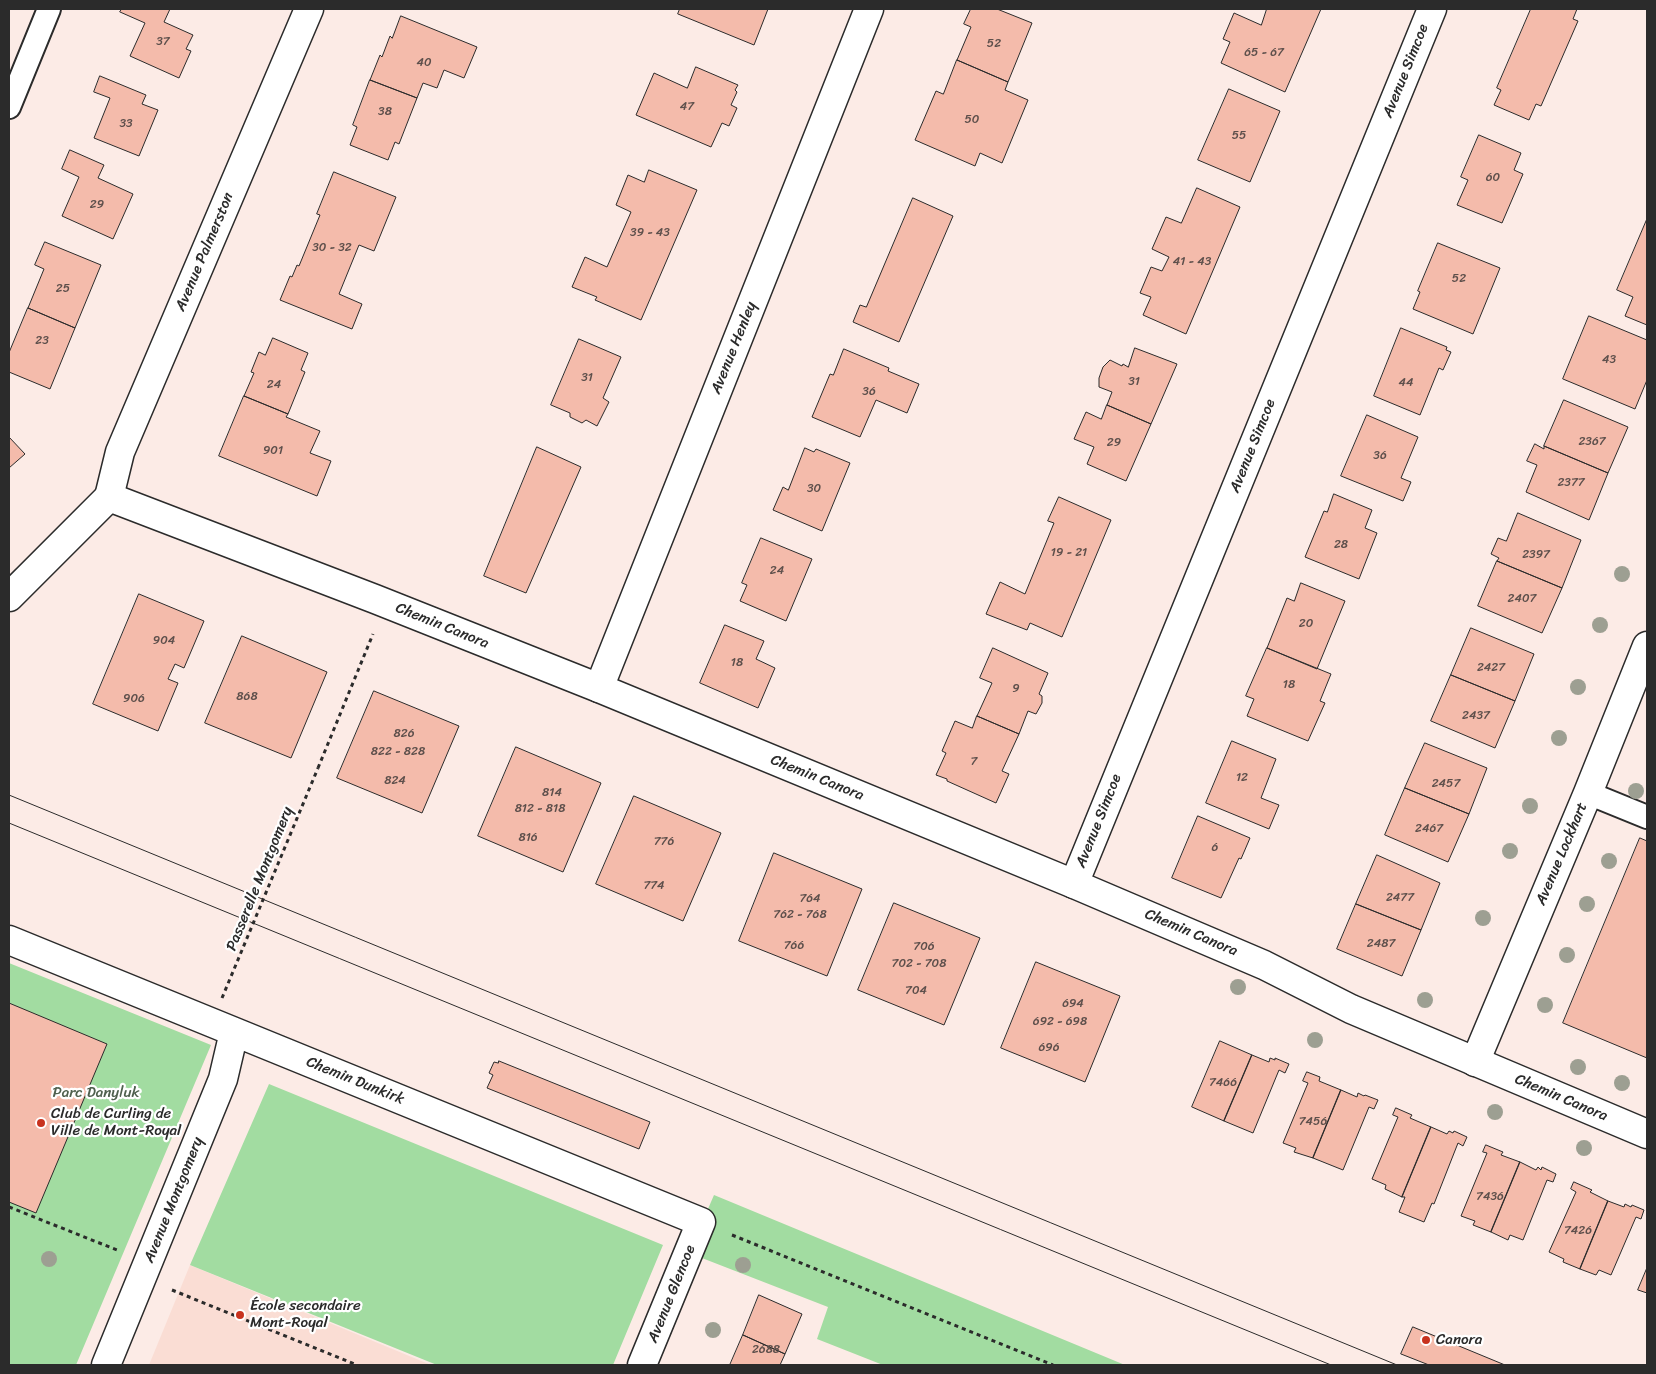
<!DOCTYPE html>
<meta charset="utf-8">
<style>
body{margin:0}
#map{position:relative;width:1656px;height:1374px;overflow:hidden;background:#fcebe6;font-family:Sriracha,sans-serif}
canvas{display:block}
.frame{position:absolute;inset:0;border:10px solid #2b2b2b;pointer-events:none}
</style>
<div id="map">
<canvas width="1656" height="1374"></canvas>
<div class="frame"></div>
</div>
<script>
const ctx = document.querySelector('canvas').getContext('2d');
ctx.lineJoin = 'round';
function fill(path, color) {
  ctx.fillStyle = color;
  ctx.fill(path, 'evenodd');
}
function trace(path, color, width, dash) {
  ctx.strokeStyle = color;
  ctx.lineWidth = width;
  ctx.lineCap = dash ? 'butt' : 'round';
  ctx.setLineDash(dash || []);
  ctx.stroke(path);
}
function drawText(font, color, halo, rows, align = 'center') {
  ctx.font = font + ' Sriracha,sans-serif';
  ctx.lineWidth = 4.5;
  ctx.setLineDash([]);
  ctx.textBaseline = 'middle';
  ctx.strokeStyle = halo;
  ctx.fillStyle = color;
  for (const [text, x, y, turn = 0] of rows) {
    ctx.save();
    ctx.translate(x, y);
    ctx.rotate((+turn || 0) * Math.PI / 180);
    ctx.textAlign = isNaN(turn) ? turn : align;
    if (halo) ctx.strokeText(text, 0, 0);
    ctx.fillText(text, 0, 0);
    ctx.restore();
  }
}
const built = new Path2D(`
 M 190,1265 L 431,1365 L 149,1365 Z`);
const green = new Path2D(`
 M 9,963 L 211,1045 L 76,1365 L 9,1365 Z
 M 269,1084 L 663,1245 L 613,1365 L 437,1365 L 190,1265 Z
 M 714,1195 L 1125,1365 L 883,1365 L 817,1339 L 828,1307 L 689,1253 Z`);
const building = new Path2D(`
 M 122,9 L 170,9 L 164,22 L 193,35 L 186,49 L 191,51 L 179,78 L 130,56 L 145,23 L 120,12 Z
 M 680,9 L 768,9 L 754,45 L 678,14 Z
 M 971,9 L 997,9 L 1032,23 L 1008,82 L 957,60 L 971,27 L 964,24 Z
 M 1267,9 L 1321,9 L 1285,92 L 1221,63 L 1230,42 L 1223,39 L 1234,13 L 1261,25 Z
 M 1531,9 L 1577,9 L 1573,19 L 1578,21 L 1541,106 L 1536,104 L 1529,120 L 1494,105 L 1501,90 L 1497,88 Z
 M 401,16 L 477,47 L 464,78 L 444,70 L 437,88 L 423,83 L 417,98 L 370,80 L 380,55 L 382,57 L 390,36 L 392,38 Z
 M 957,60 L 1008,82 L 1005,90 L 1028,100 L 1002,163 L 980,153 L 975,166 L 915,140 L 936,91 L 943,94 Z
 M 696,67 L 738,85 L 735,90 L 737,92 L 731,105 L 737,108 L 729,126 L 722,123 L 711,147 L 636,115 L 654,73 L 687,88 Z
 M 100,76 L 146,95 L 142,104 L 158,110 L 139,156 L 94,138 L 110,98 L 94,92 Z
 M 370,80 L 417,98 L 399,144 L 395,142 L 388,160 L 350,145 L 357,127 L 353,125 Z
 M 1229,89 L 1280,111 L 1250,182 L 1198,160 Z
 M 1479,135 L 1521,153 L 1514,170 L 1523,174 L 1502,223 L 1457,205 L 1468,180 L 1461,177 Z
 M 70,150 L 104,165 L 98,178 L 133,194 L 113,239 L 62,216 L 79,177 L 62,169 Z
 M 649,170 L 697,190 L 641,320 L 595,300 L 597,297 L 572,287 L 585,257 L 607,267 L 631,212 L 616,205 L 628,175 L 644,182 Z
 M 334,172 L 396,197 L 374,251 L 359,245 L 339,294 L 362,304 L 352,329 L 280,300 L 290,276 L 292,277 L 297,265 L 299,266 L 320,215 L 317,214 Z
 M 1197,188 L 1240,207 L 1186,334 L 1143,315 L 1151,297 L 1140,293 L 1151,267 L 1162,271 L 1169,257 L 1152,249 L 1166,217 L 1181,223 Z
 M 913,198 L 953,216 L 899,342 L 853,322 L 860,305 L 866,307 Z
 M 1647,219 L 1647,325 L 1625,316 L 1633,297 L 1617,290 Z
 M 45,242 L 101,265 L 75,328 L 28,308 L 44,269 L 35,265 Z
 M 1438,243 L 1500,268 L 1473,334 L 1413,309 L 1420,292 L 1418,291 Z
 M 28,308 L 75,328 L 50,389 L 9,372 L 9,353 Z
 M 1589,316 L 1647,340 L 1647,380 L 1635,409 L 1563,379 Z
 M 1401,328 L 1447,347 L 1446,350 L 1451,352 L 1443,370 L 1439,368 L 1420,415 L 1374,396 Z
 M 273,338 L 308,353 L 301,370 L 305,372 L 288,414 L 244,396 L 254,373 L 251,372 L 259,352 L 265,355 Z
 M 579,339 L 621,357 L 603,398 L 609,402 L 597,426 L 586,420 L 582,423 L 570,417 L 570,413 L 551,405 Z
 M 1135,348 L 1177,364 L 1151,424 L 1107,405 L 1112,392 L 1099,387 L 1099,378 L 1103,367 L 1110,360 L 1122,366 L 1123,364 L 1128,367 Z
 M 844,349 L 889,368 L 888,371 L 919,384 L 907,413 L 876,400 L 860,437 L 812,417 L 830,374 L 833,375 Z
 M 244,396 L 288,414 L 286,417 L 320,431 L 310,453 L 331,461 L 317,496 L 219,456 Z
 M 1564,400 L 1628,427 L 1608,473 L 1544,446 Z
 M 1107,405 L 1151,424 L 1126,481 L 1087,464 L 1094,447 L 1074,439 L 1086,412 L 1101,419 Z
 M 1367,415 L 1418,437 L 1401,478 L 1411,482 L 1403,501 L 1341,476 Z
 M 9,437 L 25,454 L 9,468 Z
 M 1535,444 L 1544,449 L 1544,446 L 1608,473 L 1589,520 L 1526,492 L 1537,465 L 1527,461 Z
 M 537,447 L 581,467 L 526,593 L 484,576 Z
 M 805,448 L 814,452 L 816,449 L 850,463 L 822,531 L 773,510 L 783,487 L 788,490 Z
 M 1334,494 L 1372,510 L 1365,528 L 1377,533 L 1359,579 L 1305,557 L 1324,511 L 1327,512 Z
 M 1059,497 L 1111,520 L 1062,637 L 1030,623 L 1027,630 L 986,614 L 1000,582 L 1025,594 L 1054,523 L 1048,521 Z
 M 1518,513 L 1581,540 L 1562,588 L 1497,561 L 1499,558 L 1491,554 L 1498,538 L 1506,541 Z
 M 761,538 L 812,559 L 786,621 L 740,601 L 747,585 L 742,583 Z
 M 1497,561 L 1562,588 L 1542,633 L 1478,606 Z
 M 1301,583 L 1345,601 L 1317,669 L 1267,648 L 1287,598 L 1294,601 Z
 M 139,594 L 204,621 L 184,668 L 175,664 L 168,679 L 178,683 L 158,731 L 93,704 Z
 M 725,625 L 764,641 L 756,659 L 775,668 L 758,708 L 700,683 Z
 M 1471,628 L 1534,654 L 1515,701 L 1451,675 Z
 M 242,636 L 327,672 L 291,758 L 205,723 Z
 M 993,648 L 1048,673 L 1039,694 L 1042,696 L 1042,703 L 1036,714 L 1028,711 L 1019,734 L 977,716 L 992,683 L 980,678 Z
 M 1267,648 L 1331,674 L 1320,701 L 1325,703 L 1308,741 L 1247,716 L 1254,699 L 1246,696 Z
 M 1451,675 L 1515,701 L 1495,748 L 1431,721 Z
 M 374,691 L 459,726 L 422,813 L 337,778 Z
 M 977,716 L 1019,734 L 1002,771 L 1009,774 L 996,803 L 947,781 L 947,779 L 936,775 L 946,753 L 942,751 L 955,721 L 972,728 Z
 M 1232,741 L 1276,759 L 1261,798 L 1279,805 L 1269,829 L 1206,803 Z
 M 1425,743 L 1487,768 L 1469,814 L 1405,788 Z
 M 516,747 L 601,783 L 563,872 L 478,836 Z
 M 1405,788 L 1469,814 L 1448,862 L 1385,835 Z
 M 634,796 L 721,833 L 683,921 L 596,884 Z
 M 1198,816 L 1250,838 L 1241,859 L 1239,858 L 1221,898 L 1172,878 Z
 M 1640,838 L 1647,841 L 1647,1058 L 1563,1023 Z
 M 774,853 L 862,889 L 827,976 L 739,941 Z
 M 1377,855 L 1440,883 L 1421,930 L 1356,904 Z
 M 894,903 L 980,938 L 944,1025 L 858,990 Z
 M 1356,904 L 1421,930 L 1402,976 L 1337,949 Z
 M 1036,962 L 1120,996 L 1085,1082 L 1001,1048 Z
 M 9,1003 L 107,1044 L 36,1213 L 9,1202 Z
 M 1220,1041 L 1252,1055 L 1224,1121 L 1192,1107 Z
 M 1252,1055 L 1269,1062 L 1270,1058 L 1275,1060 L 1275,1058 L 1289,1064 L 1285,1073 L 1279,1070 L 1253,1133 L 1224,1121 Z
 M 499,1061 L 650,1122 L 639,1149 L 487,1088 L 493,1075 L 489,1073 L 494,1062 L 498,1063 Z
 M 1307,1072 L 1320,1077 L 1319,1081 L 1341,1090 L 1313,1158 L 1294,1152 L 1296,1148 L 1283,1143 L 1308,1083 L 1303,1081 Z
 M 1341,1090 L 1357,1097 L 1358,1093 L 1364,1096 L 1365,1095 L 1378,1100 L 1374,1109 L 1369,1107 L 1343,1170 L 1313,1158 Z
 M 1396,1108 L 1412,1115 L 1410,1118 L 1431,1127 L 1402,1197 L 1385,1189 L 1386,1185 L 1372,1179 L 1398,1117 L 1393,1115 Z
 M 1431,1127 L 1447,1134 L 1449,1131 L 1453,1133 L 1454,1131 L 1467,1137 L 1463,1146 L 1458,1143 L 1434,1204 L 1432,1203 L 1424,1222 L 1399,1212 L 1405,1197 L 1402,1197 Z
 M 1486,1145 L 1503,1152 L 1501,1155 L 1520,1162 L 1491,1232 L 1473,1225 L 1475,1221 L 1461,1216 L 1487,1153 L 1483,1152 Z
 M 1520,1162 L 1536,1170 L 1538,1167 L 1541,1170 L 1542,1167 L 1556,1174 L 1553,1182 L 1547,1180 L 1523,1240 L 1510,1235 L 1508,1240 L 1491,1232 Z
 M 1574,1182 L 1592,1190 L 1590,1192 L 1608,1201 L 1580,1269 L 1563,1262 L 1564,1259 L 1549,1252 L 1576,1192 L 1571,1189 Z
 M 1608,1201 L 1624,1207 L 1625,1204 L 1631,1207 L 1632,1205 L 1644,1210 L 1641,1219 L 1636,1217 L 1611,1275 L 1599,1270 L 1596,1275 L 1580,1269 Z
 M 1647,1268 L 1647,1293 L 1638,1290 Z
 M 759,1295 L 802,1314 L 785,1354 L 743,1335 Z
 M 1413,1327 L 1505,1365 L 1429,1365 L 1401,1354 Z
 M 743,1335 L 785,1354 L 780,1365 L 730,1365 Z`);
const path = new Path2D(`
 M 318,768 L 373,634
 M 9,1207 L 117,1250
 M 732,1235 L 1053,1365
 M 172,1290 L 357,1365`);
const service = new Path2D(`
 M 9,107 L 49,9
 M 1588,793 L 1647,817`);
const minor = new Path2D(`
 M 109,497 L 120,452 L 309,9
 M 599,688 L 869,9
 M 1074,884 L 1432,9
 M 9,940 L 701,1222 L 642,1365
 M 1475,1062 L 1588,793 L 1647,646
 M 106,1365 L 223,1079 L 234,1032`);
const tertiary = new Path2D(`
 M 9,597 L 109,497 L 375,599 L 599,688 L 1074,884 L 1264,965 L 1351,1009 L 1647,1134`);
const tram = new Path2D(`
 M 9,795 L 1397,1365
 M 9,823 L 1331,1365`);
const pathBridge = new Path2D(`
 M 222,998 L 318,768`);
const trees = [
 [1622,574],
 [1600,625],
 [1578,687],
 [1559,738],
 [1636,791],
 [1530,806],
 [1510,851],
 [1609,861],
 [1587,904],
 [1483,918],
 [1567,955],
 [1238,987],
 [1425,1000],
 [1545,1005],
 [1315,1040],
 [1578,1067],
 [1622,1083],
 [1495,1112],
 [1584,1148],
 [49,1259],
 [743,1265],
 [713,1330]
];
const markers = [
 [41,1123,5,"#c8321e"],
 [240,1315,5,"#c8321e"],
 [1426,1340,5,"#c8321e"]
];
const numberNames = [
 ["37",163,42],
 ["52",994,44],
 ["65 - 67",1264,53],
 ["40",424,63],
 ["47",687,107],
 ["38",385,112],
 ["50",972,120],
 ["33",126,124],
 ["55",1239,136],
 ["60",1493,178],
 ["29",97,205],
 ["39 - 43",650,233],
 ["30 - 32",332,248],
 ["41 - 43",1192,262],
 ["52",1459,279],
 ["25",63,289],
 ["23",42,341],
 ["43",1609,360],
 ["31",587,378],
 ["31",1134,382],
 ["44",1406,383],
 ["24",274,385],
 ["36",869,392],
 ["2367",1592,442],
 ["29",1114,443],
 ["901",273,451],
 ["36",1380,456],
 ["2377",1571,483],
 ["30",814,489],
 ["28",1341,545],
 ["19 - 21",1069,553],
 ["2397",1536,555],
 ["24",777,571],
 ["2407",1522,599],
 ["20",1306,624],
 ["904",164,641],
 ["18",737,663],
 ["2427",1491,668],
 ["18",1289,685],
 ["9",1016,689],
 ["868",247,697],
 ["906",134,699],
 ["2437",1476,716],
 ["826",404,734],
 ["822 - 828",398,752],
 ["7",974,762],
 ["12",1242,778],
 ["824",395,781],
 ["2457",1446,784],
 ["814",552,793],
 ["812 - 818",540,809],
 ["2467",1429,829],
 ["816",528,838],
 ["776",664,842],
 ["6",1215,848],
 ["774",654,886],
 ["2477",1400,898],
 ["764",810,899],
 ["762 - 768",800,915],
 ["2487",1381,944],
 ["766",794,946],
 ["706",924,947],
 ["702 - 708",919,964],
 ["704",916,991],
 ["694",1073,1004],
 ["692 - 698",1060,1022],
 ["696",1049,1048],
 ["7466",1223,1083],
 ["7456",1313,1122],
 ["7436",1490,1197],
 ["7426",1578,1231],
 ["2688",766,1350]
];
const streetNames = [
 ["Avenue Simcoe",1406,71,-68],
 ["Avenue Palmerston",205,252,-67],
 ["Avenue Henley",734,348,-68],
 ["Avenue Simcoe",1253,446,-68],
 ["Chemin Canora",442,626,22],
 ["Chemin Canora",817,778,22],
 ["Avenue Simcoe",1099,821,-68],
 ["Avenue Lockhart",1562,854,-67],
 ["Passerelle Montgomery",260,879,-68],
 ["Chemin Canora",1191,933,23],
 ["Chemin Dunkirk",355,1081,22],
 ["Chemin Canora",1561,1098,23],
 ["Avenue Montgomery",174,1200,-68],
 ["Avenue Glencoe",672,1294,-68]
];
const parkNames = [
 ["Parc Danyluk",96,1093]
];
const poiNames = [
 ["Club de Curling de",51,1114],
 ["Ville de Mont-Royal",51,1131],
 ["École secondaire",250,1306],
 ["Mont-Royal",250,1323],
 ["Canora",1436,1340]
];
fill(built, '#faddd4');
fill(green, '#a2dca1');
fill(building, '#f4bbab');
trace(building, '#2b2b2b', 1);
trace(service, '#2b2b2b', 26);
trace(minor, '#2b2b2b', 31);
trace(tertiary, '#2b2b2b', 31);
trace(path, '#2b2b2b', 3, [4, 4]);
trace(service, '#fff', 22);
trace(minor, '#fff', 28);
trace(tertiary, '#fff', 28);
trace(tram, '#2b2b2b', 1);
trace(pathBridge, '#2b2b2b', 3, [4, 4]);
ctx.fillStyle = '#9d9f92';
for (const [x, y] of trees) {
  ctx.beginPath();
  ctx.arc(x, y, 8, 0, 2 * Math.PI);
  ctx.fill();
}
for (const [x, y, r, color] of markers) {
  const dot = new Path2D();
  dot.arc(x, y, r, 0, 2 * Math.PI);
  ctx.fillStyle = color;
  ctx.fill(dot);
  trace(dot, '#fff', 2);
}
drawText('12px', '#5d4f4b', null, numberNames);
drawText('15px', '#2b2b2b', '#fff', streetNames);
drawText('15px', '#4f604e', '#fff', parkNames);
drawText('15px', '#2b2b2b', '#fff', poiNames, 'left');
</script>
